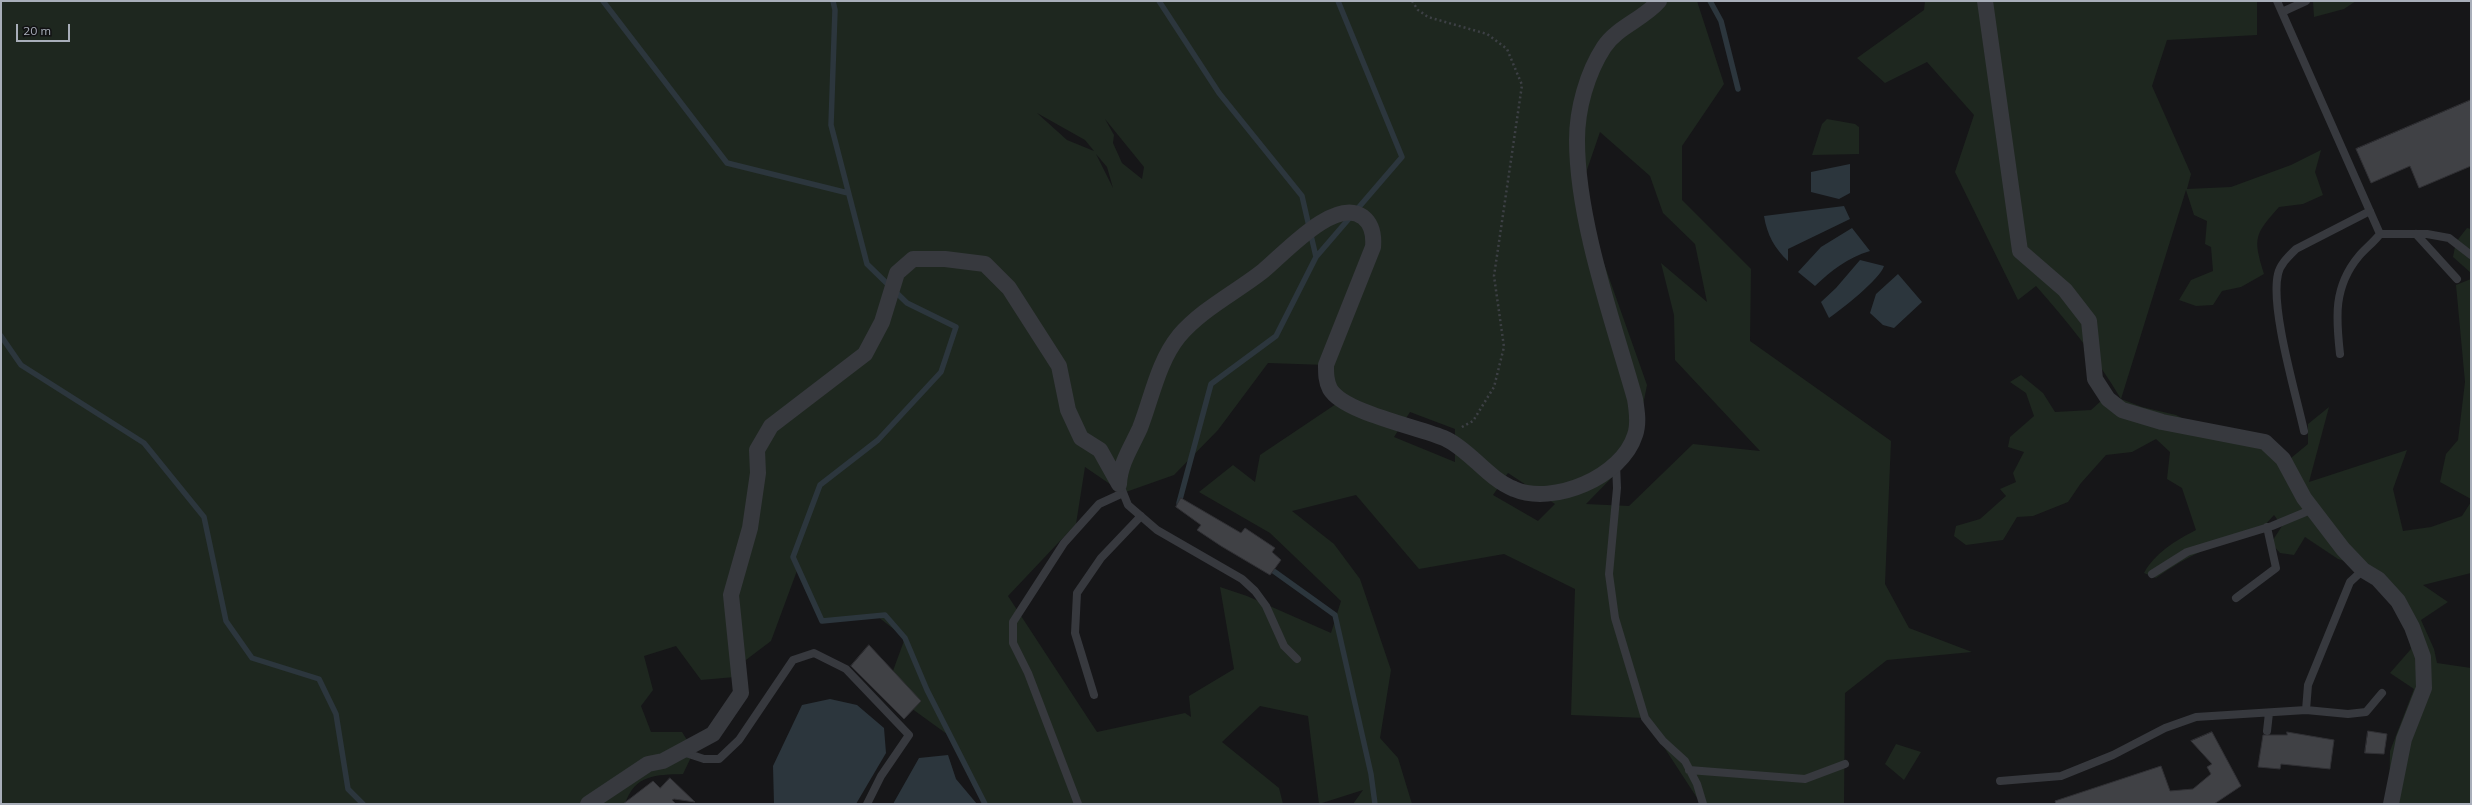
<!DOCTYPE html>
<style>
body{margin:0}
#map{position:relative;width:2472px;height:805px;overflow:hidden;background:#161618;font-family:Mulish,sans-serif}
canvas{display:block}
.frame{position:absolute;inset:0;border:2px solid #a8aeb9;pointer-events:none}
.scale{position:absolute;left:16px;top:24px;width:54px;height:18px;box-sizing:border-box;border:2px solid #a8aeb9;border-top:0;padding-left:5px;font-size:12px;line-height:14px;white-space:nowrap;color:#a8aeb9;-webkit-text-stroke:3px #111113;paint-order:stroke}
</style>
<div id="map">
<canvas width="2472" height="805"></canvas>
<div class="frame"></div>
<div class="scale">20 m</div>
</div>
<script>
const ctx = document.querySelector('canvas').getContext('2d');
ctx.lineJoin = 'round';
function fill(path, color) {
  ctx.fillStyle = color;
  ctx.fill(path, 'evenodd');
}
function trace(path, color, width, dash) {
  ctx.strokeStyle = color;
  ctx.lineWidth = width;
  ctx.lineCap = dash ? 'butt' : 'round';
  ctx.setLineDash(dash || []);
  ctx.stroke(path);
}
const green = new Path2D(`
 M 1,1 L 1697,1 L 1724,84 L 1682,146 L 1682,200 L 1751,269 L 1750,341 L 1891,441 L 1885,584 L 1909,628 L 1972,652 L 1887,660 L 1845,693 L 1844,804 L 1701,804 L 1645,718 L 1571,715 L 1575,589 L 1504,554 L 1419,569 L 1356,495 L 1292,511 L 1334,544 L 1360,579 L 1391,670 L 1380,738 L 1398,758 L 1412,804 L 1353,804 L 1363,790 L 1319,804 L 1308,716 L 1260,706 L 1222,742 L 1279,788 L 1283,804 L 985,804 L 951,737 L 886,690 L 905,638 L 877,616 L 822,621 L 798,568 L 771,641 L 734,669 L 735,677 L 701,680 L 676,646 L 644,656 L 653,690 L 641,706 L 651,732 L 682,732 L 694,751 L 683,774 C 656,775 635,774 625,804 L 1,804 ZM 1037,113 L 1085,140 L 1094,151 L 1067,140 ZM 1105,119 L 1144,167 L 1142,179 L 1122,163 L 1113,143 L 1114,135 ZM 1600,132 L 1650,176 L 1663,213 L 1695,244 L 1707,302 L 1661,263 L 1674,315 L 1675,360 L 1760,451 L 1693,444 L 1629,506 L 1586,504 L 1633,456 L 1647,385 L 1579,193 ZM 1096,154 L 1107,167 L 1113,188 ZM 1268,363 L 1326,365 L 1342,400 L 1260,455 L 1255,482 L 1233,465 L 1199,492 L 1270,533 L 1341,601 L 1331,633 L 1247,596 L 1220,587 L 1234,669 L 1189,696 L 1191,717 L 1185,713 L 1097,732 L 1008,596 L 1076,524 L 1085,467 L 1123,493 L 1174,475 L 1218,430 ZM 1410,412 L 1455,429 L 1455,462 L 1394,437 ZM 1508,473 L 1555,504 L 1538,521 L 1493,495 Z
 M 1925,1 L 2257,1 L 2257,35 L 2167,40 L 2152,86 L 2191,174 L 2187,189 L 2231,187 L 2291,165 L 2321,150 L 2315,172 L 2323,195 L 2303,204 L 2279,207 C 2254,235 2253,238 2264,274 L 2241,287 L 2222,291 L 2213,305 L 2196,306 L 2179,300 L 2191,280 L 2213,271 L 2211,247 L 2205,244 L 2207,221 L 2194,215 L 2186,190 L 2121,399 L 2142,407 L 2176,415 L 2207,431 L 2291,458 L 2308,444 L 2308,424 L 2329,407 L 2309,482 L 2407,450 L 2393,489 L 2403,531 L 2431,527 L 2462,516 L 2471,502 L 2471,573 L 2423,585 L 2448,602 L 2421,620 L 2434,649 L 2437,663 L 2471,668 L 2471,804 L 2389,804 L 2390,751 L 2414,689 L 2390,673 L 2411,649 L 2405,614 L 2367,568 L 2338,559 L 2305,537 L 2294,555 L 2280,553 L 2271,543 L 2282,526 L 2274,515 L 2256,535 C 2218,541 2187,556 2156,578 L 2144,573 C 2155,553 2176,540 2196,530 L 2182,488 L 2167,479 L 2170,452 L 2156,439 L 2132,452 L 2106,455 L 2081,483 L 2068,502 L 2033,516 L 2017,517 L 2003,540 L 1966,545 L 1954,536 L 1956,526 L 1980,519 L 2006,496 L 2000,489 L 2016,482 L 2013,473 L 2024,452 L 2008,447 L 2010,437 L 2034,416 L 2026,393 L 2010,382 L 2021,375 L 2043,393 L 2055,412 L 2091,410 L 2101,401 L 2121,399 C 2096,357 2068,322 2036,286 L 2018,300 L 1955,172 L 1974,115 L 1927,62 L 1885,83 L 1857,58 L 1924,10 Z
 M 2313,1 L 2356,1 L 2344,9 L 2314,17 Z
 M 1827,119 L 1855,124 L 1859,127 L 1859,154 L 1812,155 L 1822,124 Z
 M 2467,228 L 2471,229 L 2471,273 L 2453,257 L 2456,242 Z
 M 2471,279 L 2471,499 L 2440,482 L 2446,454 L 2458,440 L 2465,382 L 2456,285 Z
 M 1896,744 L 1921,752 L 1904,780 L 1885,764 Z`);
const water = new Path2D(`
 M 1850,164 L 1850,193 L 1839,199 L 1811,192 L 1811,172 Z
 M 1844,206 L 1850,219 L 1788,249 L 1788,261 C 1775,249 1767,235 1764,216 Z
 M 1852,228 L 1870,251 C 1847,258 1832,270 1815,286 L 1798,272 L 1821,247 Z
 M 1860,260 L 1884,266 C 1880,279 1841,310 1829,318 L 1821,302 L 1836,288 Z
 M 1898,274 L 1922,302 L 1894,328 L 1883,325 L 1870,313 L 1876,294 Z
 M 830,699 L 857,705 L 884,728 L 886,753 L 856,804 L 774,804 L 773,766 L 802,705 Z
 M 948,755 L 956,779 L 977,804 L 893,804 L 919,758 Z`);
const stream = new Path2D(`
 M 603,1 L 727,163 L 848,193
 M 833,1 L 835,10 L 831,125 L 867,264 L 907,303 L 956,327 L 941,372 L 878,440 L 820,485 L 793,557 L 822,621 L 885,615 L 905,638 L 927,690 L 985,804
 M 1159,1 L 1219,93 L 1302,196 L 1316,257
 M 1710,1 L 1721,21 L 1738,89
 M 1,336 L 21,365 L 144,443 L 204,517 L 226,621 L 252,658 L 319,679 L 336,714 L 348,789 L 363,804
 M 1183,506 L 1179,503 L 1211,384 L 1276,336 L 1316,257 L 1402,157 L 1338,1
 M 1268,567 L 1335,615 L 1371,774 L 1375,804`);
const building = new Path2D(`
 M 2471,100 L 2471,166 L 2419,188 L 2410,166 L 2371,183 L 2356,149 Z
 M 1181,498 L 1241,533 L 1245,528 L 1275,548 L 1272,552 L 1281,560 L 1270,575 L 1221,546 L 1197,530 L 1201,525 L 1176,507 Z
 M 869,645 L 921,701 L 904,719 L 851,666 Z
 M 2368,731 L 2387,734 L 2384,754 L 2365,753 Z
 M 2212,732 L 2241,786 L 2214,804 L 2056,804 L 2055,801 L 2161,766 L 2170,791 L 2193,789 L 2211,774 L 2207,767 L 2212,764 L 2191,741 Z
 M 2287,732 L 2334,740 L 2330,769 L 2281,764 L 2280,769 L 2258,767 L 2263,735 L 2287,735 Z
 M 670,778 L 695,802 L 674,799 L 672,800 L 676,804 L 623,804 L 653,781 L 660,788 Z`);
const path = new Path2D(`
 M 1412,1 L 1418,10 L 1428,17 L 1487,34 L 1507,49 L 1522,85 L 1494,276 L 1504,347 L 1494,387 L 1473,421 L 1460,428`);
const service = new Path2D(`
 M 2277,1 L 2380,234
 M 2282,12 L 2306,1
 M 2416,234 L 2457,279
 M 2340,354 C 2336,318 2333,287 2359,256 C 2366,248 2374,242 2380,234 L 2427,234 L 2449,238 L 2471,255
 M 2304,431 C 2296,394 2270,308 2278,274 C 2280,264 2289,256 2296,249 L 2370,211
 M 1616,464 L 1617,488 L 1609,574 L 1615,618 L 1645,718 L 1663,741 L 1685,761 L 1697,784 L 1703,804
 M 1122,490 L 1128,505 L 1157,530 L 1242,579 L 1255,591 L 1266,606 L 1284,646 L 1297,659
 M 2363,570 L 2350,582 L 2308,685 L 2306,710 L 2348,714 L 2366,712 L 2382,693
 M 2152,574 L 2187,552 L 2272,526 L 2313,509
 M 2236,598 L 2276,568 L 2267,527
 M 1094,695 L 1075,633 L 1077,593 L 1101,558 L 1141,516
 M 2267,731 L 2269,713
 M 683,752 L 704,759 L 719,759 L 739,740 L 793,660 L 814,653 L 846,669 L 909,735 L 881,776 L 867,804
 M 1689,770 L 1805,779 L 1845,764
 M 2000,781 L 2061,776 L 2113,755 L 2165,728 L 2196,717 L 2306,710
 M 1078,804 L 1028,673 L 1013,643 L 1013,622 L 1064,543 L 1099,504 L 1123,493`);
const minor = new Path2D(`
 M 1985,1 L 2020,251 L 2065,290 L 2089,321 L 2095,379 L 2108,399 L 2122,410 L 2162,422 L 2265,442 L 2283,459 L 2304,498 L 2343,549 L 2363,570 L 2378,579 L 2398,601 L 2412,627 L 2423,657 L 2424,688 L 2404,739 L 2391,804
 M 1119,484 C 1120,463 1132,446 1140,428 C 1152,397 1158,362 1179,336 C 1202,309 1235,293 1263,271 C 1283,255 1335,196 1363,217 C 1373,225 1374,236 1373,247 L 1326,365 C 1326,374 1326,381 1330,389 C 1344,413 1419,427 1446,439 C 1471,451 1487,478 1514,489 C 1553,506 1622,477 1635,435 C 1639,424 1637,411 1635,399 C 1613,321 1577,221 1577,140 C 1577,109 1587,73 1604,47 C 1617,27 1644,19 1659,1
 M 588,804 L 648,764 L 663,761 L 713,734 L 741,693 L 731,595 L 750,528 L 758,473 L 757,450 L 771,426 L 865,354 L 882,322 L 897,273 L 913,259 L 945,259 L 985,264 L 1009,288 L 1059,366 L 1068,410 L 1081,438 L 1100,450 L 1119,484`);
fill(green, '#1e271f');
fill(water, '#2c363d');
trace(stream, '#2c363d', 5.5);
fill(building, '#404145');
trace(building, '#303034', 1);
trace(path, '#3d4045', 2.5, [2, 3]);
trace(service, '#37393e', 8);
trace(minor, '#37393e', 16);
</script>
